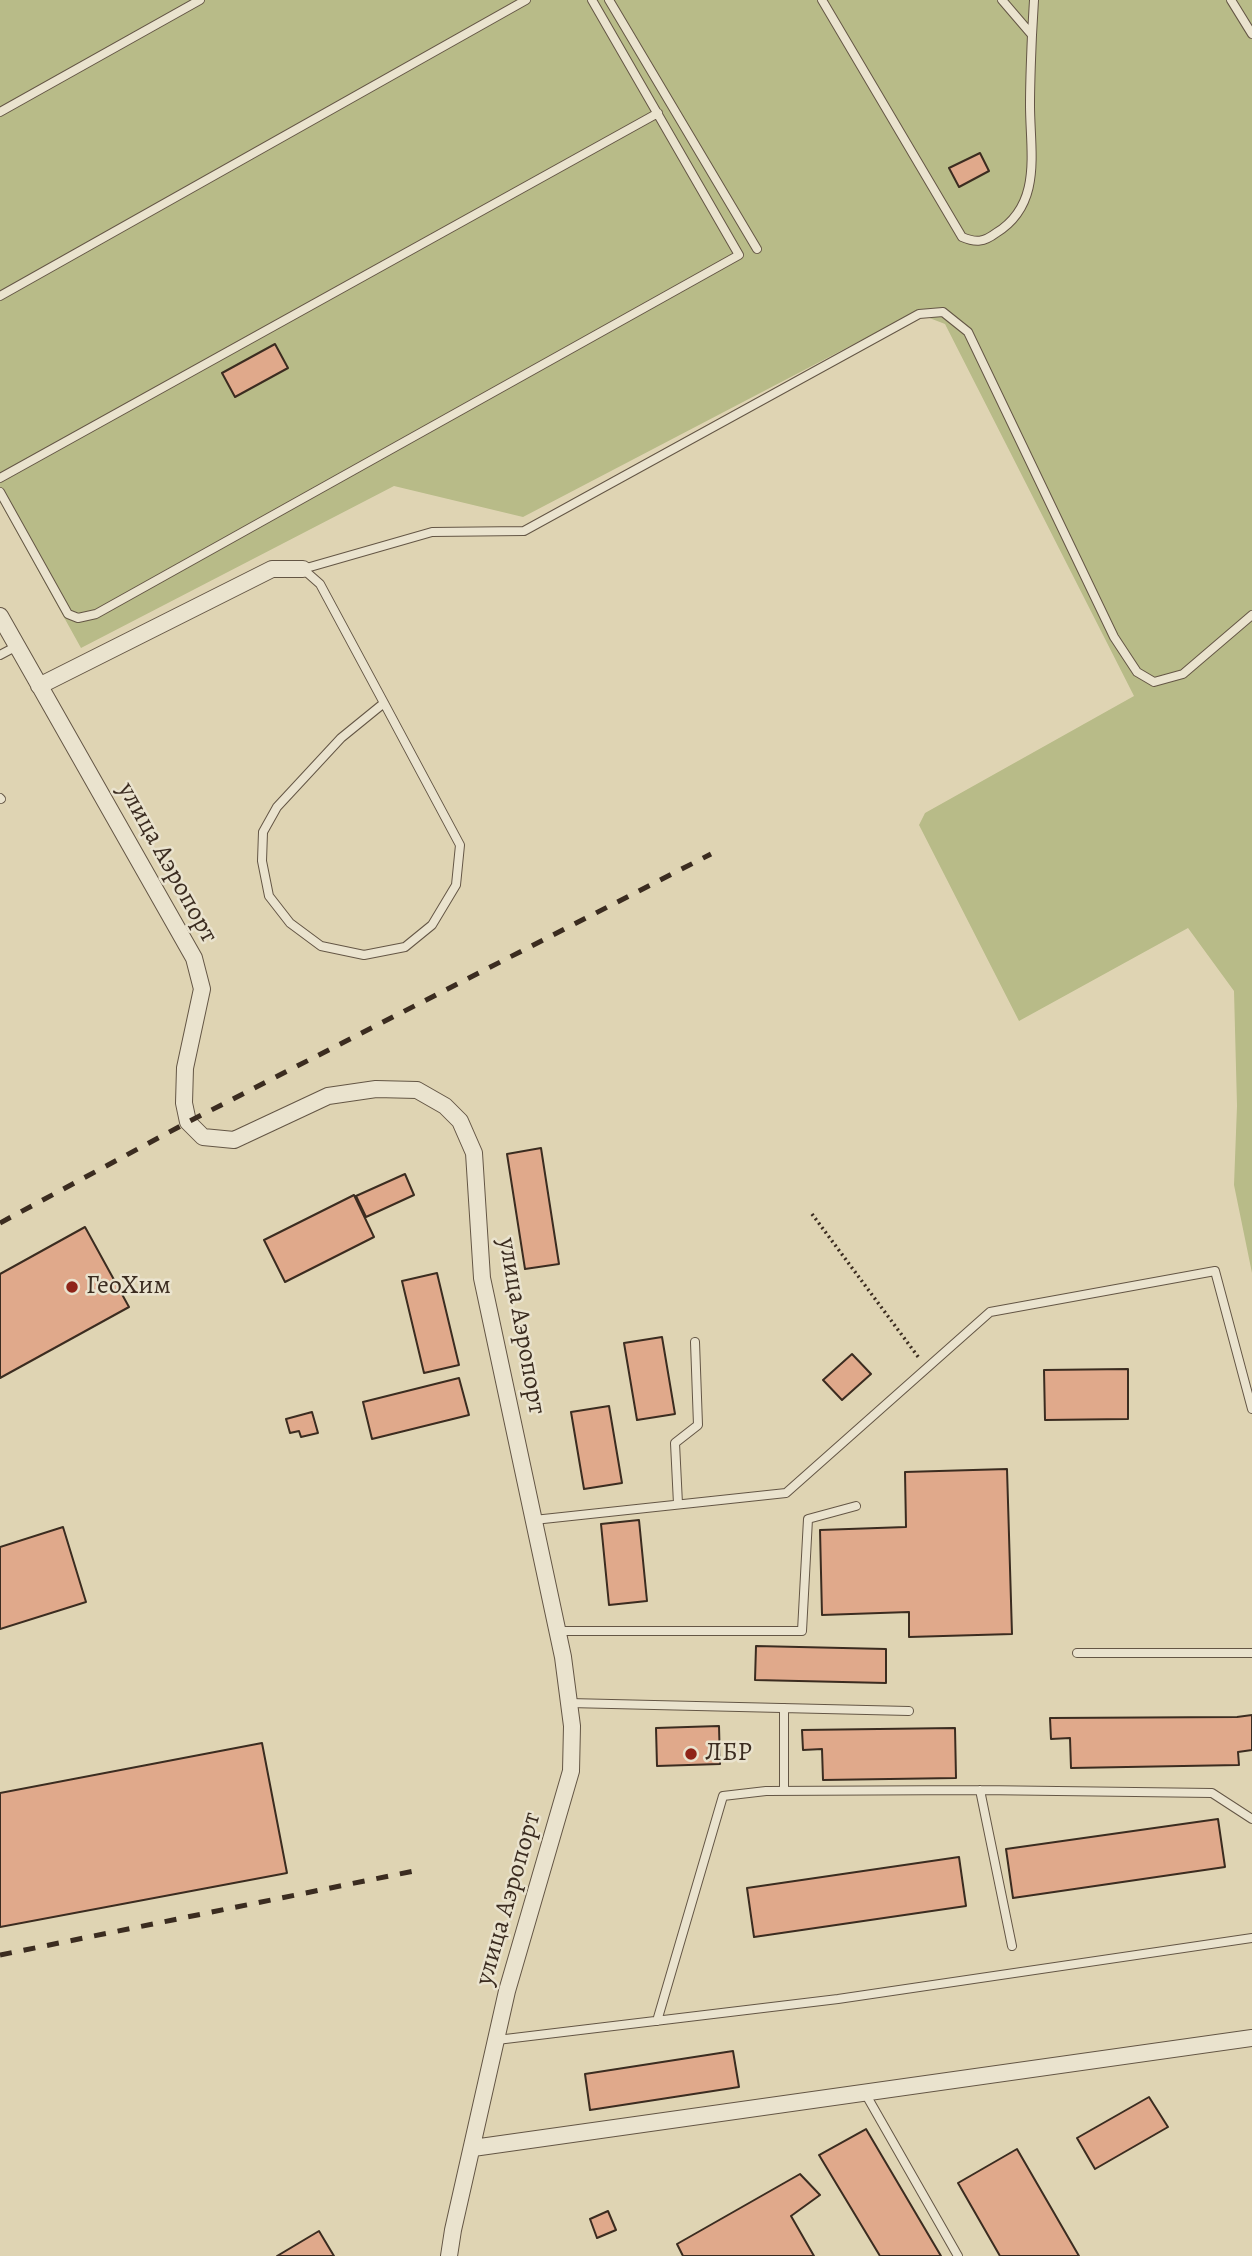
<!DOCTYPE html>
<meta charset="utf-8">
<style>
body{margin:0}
canvas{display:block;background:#dfd4b3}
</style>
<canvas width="1252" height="2256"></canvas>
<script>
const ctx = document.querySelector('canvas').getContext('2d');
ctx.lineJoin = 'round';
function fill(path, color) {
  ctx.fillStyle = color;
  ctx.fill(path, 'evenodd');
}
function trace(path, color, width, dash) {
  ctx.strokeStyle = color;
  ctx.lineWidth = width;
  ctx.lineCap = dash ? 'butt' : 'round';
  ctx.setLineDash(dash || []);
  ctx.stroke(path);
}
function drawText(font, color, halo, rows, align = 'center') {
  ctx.font = font + ' Alegreya,serif';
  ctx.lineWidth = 5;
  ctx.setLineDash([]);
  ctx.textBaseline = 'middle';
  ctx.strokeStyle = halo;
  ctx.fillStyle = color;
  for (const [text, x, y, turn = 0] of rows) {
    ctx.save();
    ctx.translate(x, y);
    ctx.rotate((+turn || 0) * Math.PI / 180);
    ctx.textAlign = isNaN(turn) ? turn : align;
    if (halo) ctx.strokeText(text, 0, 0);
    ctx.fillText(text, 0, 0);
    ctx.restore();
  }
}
const green = new Path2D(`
 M 0,0 L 1252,0 L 1252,1273 L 1234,1185 L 1237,1106 L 1234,991 L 1188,928 L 1019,1021 L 919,825 L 925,813 L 1134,696 L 945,324 L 919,314 L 919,310 L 523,517 L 394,486 L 81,648 L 0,502 Z`);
const building = new Path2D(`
 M 980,153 L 989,171 L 959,187 L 949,168 Z
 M 275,344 L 288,368 L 235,397 L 222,373 Z
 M 541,1148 L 559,1264 L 525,1269 L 507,1154 Z
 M 405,1174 L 414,1195 L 366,1217 L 356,1196 Z
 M 354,1195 L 374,1237 L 285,1282 L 264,1240 Z
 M 85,1227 L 129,1307 L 0,1378 L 0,1274 Z
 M 437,1273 L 459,1365 L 424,1373 L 402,1281 Z
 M 662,1337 L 675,1414 L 637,1420 L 624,1343 Z
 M 852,1354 L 871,1374 L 842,1400 L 823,1380 Z
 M 1128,1369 L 1128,1419 L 1045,1420 L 1044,1370 Z
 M 459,1378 L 469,1415 L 372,1439 L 363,1402 Z
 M 609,1406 L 622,1483 L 584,1489 L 571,1412 Z
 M 312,1412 L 318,1433 L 301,1437 L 299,1431 L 290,1433 L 286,1419 Z
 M 1007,1469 L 1012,1634 L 909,1637 L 909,1612 L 822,1615 L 820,1530 L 906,1527 L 905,1472 Z
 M 639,1520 L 647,1601 L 609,1605 L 601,1524 Z
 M 63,1527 L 86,1602 L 0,1629 L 0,1547 Z
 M 756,1646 L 886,1649 L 886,1683 L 755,1680 Z
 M 1252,1715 L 1252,1750 L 1238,1752 L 1239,1765 L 1071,1768 L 1070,1738 L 1051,1739 L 1050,1718 L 1237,1717 Z
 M 719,1726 L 720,1764 L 657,1766 L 656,1728 Z
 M 955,1728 L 956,1778 L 823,1780 L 822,1749 L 803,1750 L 802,1730 Z
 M 262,1743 L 287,1873 L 0,1927 L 0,1793 Z
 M 1218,1819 L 1225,1867 L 1013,1898 L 1006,1849 Z
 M 959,1857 L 966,1906 L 754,1937 L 747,1888 Z
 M 733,2051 L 739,2087 L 590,2110 L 585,2074 Z
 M 1149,2097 L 1168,2127 L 1095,2169 L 1077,2138 Z
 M 866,2129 L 941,2256 L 880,2256 L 819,2155 Z
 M 1017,2149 L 1079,2256 L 1000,2256 L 958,2183 Z
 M 800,2174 L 820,2195 L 791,2216 L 814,2256 L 683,2256 L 677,2244 Z
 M 608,2211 L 616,2230 L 597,2238 L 590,2219 Z
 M 319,2231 L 334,2256 L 277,2256 Z`);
const path = new Path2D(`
 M 812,1214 L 919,1358`);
const lane = new Path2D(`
 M 609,0 L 757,249
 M 822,0 L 962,237 C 976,243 984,242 996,233 C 1043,204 1030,152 1030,105 C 1030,82 1031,58 1032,35
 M 1002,0 L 1032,35 L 1034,0
 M 1231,0 L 1252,34
 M 0,112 L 200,0
 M 0,296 L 526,0
 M 0,478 L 658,113
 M 0,492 L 68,614 L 78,618 L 96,614 L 739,255 L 592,0
 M 303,569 L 432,532 L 524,531 L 919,314 L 943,312 L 968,332 L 1114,637 L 1137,672 L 1154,682 L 1183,674 L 1252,615
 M 303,569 L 320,584 L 384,703 L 460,845 L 456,885 L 432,925 L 405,947 L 364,955 L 321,946 L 290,923 L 269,896 L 262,861 L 263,832 L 277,807 L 341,738 L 384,703
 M 0,655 L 17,646
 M 0,798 L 1,799
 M 678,1504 L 675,1443 L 698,1425 L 695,1342
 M 534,1520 L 786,1493 L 990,1312 L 1215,1271 L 1252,1409
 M 558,1631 L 802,1631 L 808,1519 L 856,1506
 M 1077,1653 L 1252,1653
 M 569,1703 L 909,1711
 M 784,1708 L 784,1791
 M 980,1790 L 1012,1946
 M 657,2021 L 723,1796 L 766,1791 L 980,1790 L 1212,1793 L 1252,1819
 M 497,2040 L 838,1999 L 1252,1938
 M 865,2093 L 958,2256`);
const street = new Path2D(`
 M 0,616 L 194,958 L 202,989 L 185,1068 L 184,1103 L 188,1122 L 203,1137 L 234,1140 L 328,1096 L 376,1089 L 417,1090 L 445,1106 L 460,1121 L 474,1153 L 482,1278 L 563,1657 L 572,1726 L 571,1771 L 507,1991 L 453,2230 L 449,2256
 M 39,686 L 272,569 L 303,569
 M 473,2148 L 1252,2038`);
const rail = new Path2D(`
 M 0,1223 L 188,1122 L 711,854
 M 0,1955 L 414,1871`);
const markers = [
 [72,1287,7,"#8f2418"],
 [691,1754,7,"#8f2418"]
];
const streetNames = [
 ["улица Аэропорт",167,863,61],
 ["улица Аэропорт",521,1326,80],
 ["улица Аэропорт",509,1899,-74]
];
const poiNames = [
 ["ГеоХим",86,1287],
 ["ЛБР",705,1754]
];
fill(green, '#b8bb88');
fill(building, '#e0a98b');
trace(building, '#3b2c20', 2);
trace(lane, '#645645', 10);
trace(street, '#645645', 18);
trace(path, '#3b2c20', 3.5, [2, 3.5]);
trace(lane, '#eae3ce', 8);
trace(street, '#eae3ce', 16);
trace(rail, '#3b2c20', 5, [12, 12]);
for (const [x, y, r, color] of markers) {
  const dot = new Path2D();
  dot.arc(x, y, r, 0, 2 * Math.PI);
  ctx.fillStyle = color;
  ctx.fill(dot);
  trace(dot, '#eae3ce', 2.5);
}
drawText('26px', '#3b2c20', '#eae3ce', streetNames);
drawText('26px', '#3b2c20', '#eae3ce', poiNames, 'left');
</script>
